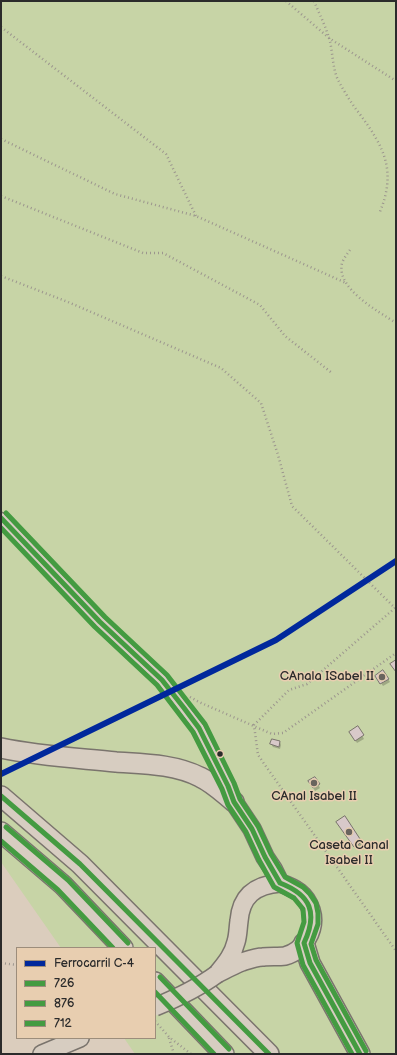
<!DOCTYPE html>
<style>
body{margin:0}
#map{position:relative;width:397px;height:1055px;overflow:hidden;background:#dbcdbd;font-family:"Balsamiq Sans",sans-serif}
canvas{display:block}
.frame{position:absolute;inset:0;border:2px solid #2b2b2b;pointer-events:none}
.legend{position:absolute;left:16px;top:947px;width:140px;height:92px;box-sizing:border-box;background:#e8ceb0;border:1px solid #9c8d7b;margin:0;padding:5px 7px;list-style:none;font-size:12px;color:#2b2b2b}
.legend li{display:flex;align-items:center;gap:8px;height:20px}
.legend b{width:20px;border:1px solid #9c8d7b}
</style>
<div id="map">
<canvas width="397" height="1055"></canvas>
<div class="frame"></div>
<ul class="legend">
<li><b style="height:5px;background:#00289c"></b>Ferrocarril C-4</li>
<li><b style="height:5px;background:#449b41"></b>726</li>
<li><b style="height:5px;background:#449b41"></b>876</li>
<li><b style="height:5px;background:#449b41"></b>712</li>
</ul>
</div>
<script>
const ctx = document.querySelector('canvas').getContext('2d');
ctx.lineJoin = 'round';
function fill(path, color) {
  ctx.fillStyle = color;
  ctx.fill(path, 'evenodd');
}
function trace(path, color, width, dash) {
  ctx.strokeStyle = color;
  ctx.lineWidth = width;
  ctx.lineCap = dash ? 'butt' : 'round';
  ctx.setLineDash(dash || []);
  ctx.stroke(path);
}
function drawText(font, color, halo, rows, align = 'center') {
  ctx.font = font + ' "Balsamiq Sans",sans-serif';
  ctx.lineWidth = 3;
  ctx.setLineDash([]);
  ctx.textBaseline = 'middle';
  ctx.strokeStyle = halo;
  ctx.fillStyle = color;
  for (const [text, x, y, turn = 0] of rows) {
    ctx.save();
    ctx.translate(x, y);
    ctx.rotate((+turn || 0) * Math.PI / 180);
    ctx.textAlign = isNaN(turn) ? turn : align;
    if (halo) ctx.strokeText(text, 0, 0);
    ctx.fillText(text, 0, 0);
    ctx.restore();
  }
}
const green = new Path2D(`
 M 1,1 L 396,1 L 396,1054 L 135,1054 L 124,1038 L 155,1038 L 155,948 L 61,948 L 1,862 Z`);
const shadow = new Path2D(`
 M 383,671 L 390,682 L 383,686 L 376,676 Z
 M 358,728 L 364,739 L 357,743 L 350,732 Z
 M 280,742 L 281,745 L 280,749 L 273,747 L 271,744 Z
 M 315,779 L 320,788 L 315,791 L 310,781 Z
 M 345,817 L 363,845 L 356,849 L 339,825 Z`);
const building = new Path2D(`
 M 396,660 L 396,672 L 390,664 Z
 M 383,670 L 389,679 L 380,684 L 375,676 Z
 M 358,726 L 364,735 L 355,741 L 349,732 Z
 M 272,739 L 280,741 L 279,747 L 270,744 Z
 M 315,777 L 320,784 L 313,788 L 308,781 Z
 M 345,816 L 362,842 L 354,847 L 336,822 Z`);
const path = new Path2D(`
 M 286,1 L 329,38 L 396,81
 M 314,1 C 319,13 325,25 329,38 C 333,51 332,67 338,80 C 344,91 351,103 359,113 C 385,148 397,172 379,214
 M 1,27 L 166,154 L 196,216
 M 1,139 L 115,194 L 196,216 L 346,283
 M 1,196 L 143,253 L 163,253 L 260,305 L 285,336 L 332,373
 M 350,250 C 347,254 344,258 342,263 C 336,289 378,311 396,323
 M 1,276 L 68,302 L 221,368 L 261,403 L 278,455 L 292,506 L 395,608
 M 395,608 L 307,684 L 289,690 L 254,725 L 258,755 L 396,951
 M 190,697 L 199,702 L 272,734 L 283,733 L 396,653
 M 1,963 L 17,965
 M 155,1021 L 169,1037 L 191,1054
 M 169,1038 L 174,1054`);
const minor = new Path2D(`
 M 1,518 L 100,622 L 162,680 L 199,728 L 228,786 L 232,796`);
const trunk = new Path2D(`
 M 234,802 L 252,829 L 265,857 L 273,869 L 280,883
 M 280,883 C 295,888 306,894 311,910 C 317,929 304,951 285,956 C 278,957 270,956 263,957 C 256,957 248,960 242,962 C 234,965 225,970 217,974 C 225,964 233,955 236,942 C 238,936 238,928 239,921 C 241,896 255,885 280,883 Z
 M 42,1054 L 80,1038`);
const motorway = new Path2D(`
 M 1,748 C 39,756 78,758 116,762 C 144,764 174,764 200,777 C 213,783 223,793 234,802
 M 1,796 L 80,864 L 269,1054
 M 1,832 L 63,885 L 123,948
 M 304,943 L 310,963 L 360,1054
 M 155,982 L 224,1054`);
const trunkBridge = new Path2D(`
 M 155,1007 C 177,998 198,988 217,974`);
const bus1 = new Path2D(`
 M 1,518 L 100,622 L 162,680 L 184,708 L 199,728 L 228,786 L 234,802 L 252,829 L 265,857 L 280,883
 M 1,796 L 80,864 L 269,1054
 M 280,883 C 311,895 318,913 304,943 L 310,963 L 360,1054`);
const bus2 = new Path2D(`
 M 1,528 L 95,627 L 157,685 L 193,732 L 222,789 L 228,805 L 246,832 L 259,860 L 274,887 L 294,898 L 303,909 L 304,922 L 297,943 L 303,965 L 352,1054
 M 1,841 L 58,890 L 113,948
 M 155,992 L 214,1054`);
const bus3 = new Path2D(`
 M 6,513 L 105,617 L 167,675 L 205,724 L 234,783 L 240,799 L 258,826 L 271,854 L 285,877 L 303,887 L 310,894 L 316,903 L 318,913 L 318,924 L 311,944 L 316,960 L 366,1051
 M 6,827 L 68,880 L 128,943
 M 160,977 L 229,1049`);
const rail1 = new Path2D(`
 M 1,774 L 276,640 L 396,561`);
const markers = [
 [382,677,4,"#69645e"],
 [220,754,3.5,"#2b2b2b"],
 [314,783,4,"#69645e"],
 [349,832,4,"#69645e"]
];
const poiNames = [
 ["CAnala ISabel II",374,677,"right"],
 ["CAnal Isabel II",314,797],
 ["Caseta Canal",349,846],
 ["Isabel II",349,861]
];
fill(green, '#c7d4a6');
fill(shadow, '#0003');
fill(building, '#d8c9c9');
trace(building, '#7a746d', 1);
trace(minor, '#7a746d', 13);
trace(trunk, '#7a746d', 20);
trace(motorway, '#7a746d', 22);
trace(path, '#9c968e', 2.5, [1, 3]);
trace(minor, '#d7cdc1', 10);
trace(trunk, '#d7cdc1', 17);
trace(motorway, '#d7cdc1', 19);
trace(trunkBridge, '#7a746d', 20, []);
trace(trunkBridge, '#d7cdc1', 17);
trace(bus1, '#449b41', 5);
trace(bus2, '#449b41', 5);
trace(bus3, '#449b41', 5);
trace(rail1, '#00289c', 6);
for (const [x, y, r, color] of markers) {
  const dot = new Path2D();
  dot.arc(x, y, r, 0, 2 * Math.PI);
  ctx.fillStyle = color;
  ctx.fill(dot);
  trace(dot, '#e8ceb0', 1.5);
}
drawText('13px', '#2b2b2b', '#e8ceb0', poiNames);
</script>
